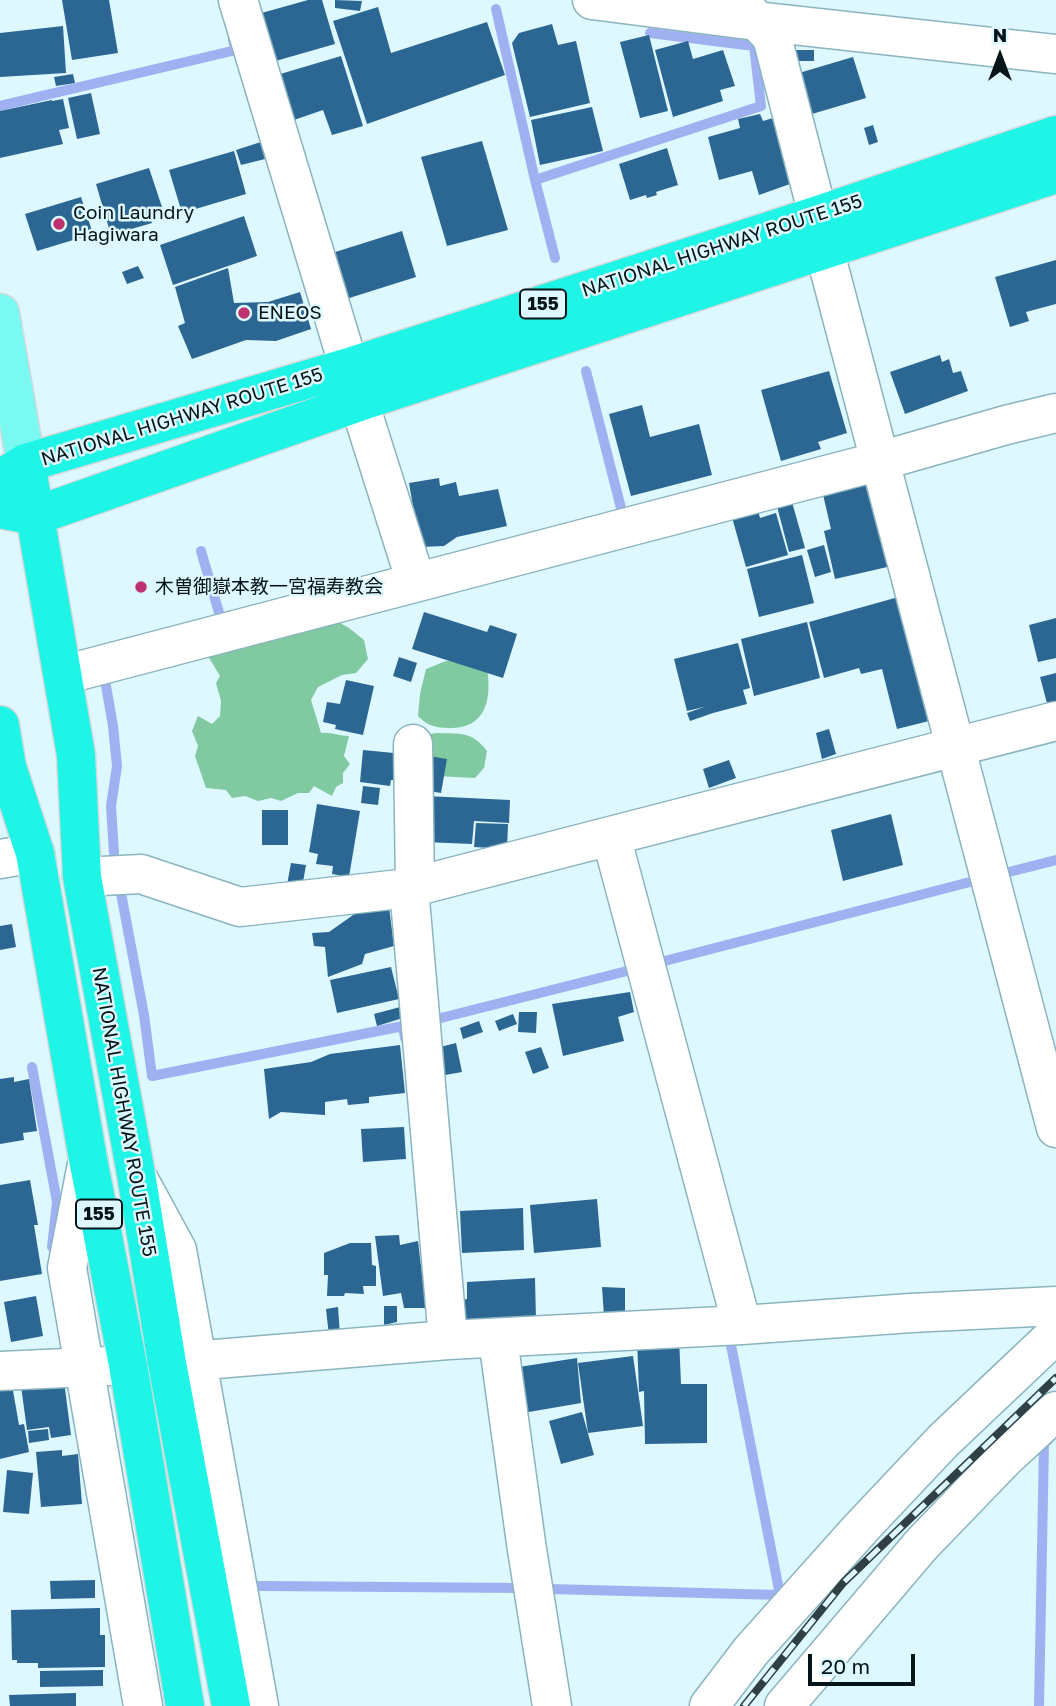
<!DOCTYPE html>
<meta charset="utf-8">
<style>
body{margin:0}
#map{position:relative;width:1056px;height:1706px;overflow:hidden;background:#def8ff;font-family:"Golos Text",sans-serif}
canvas{display:block}
.north{position:absolute;left:965px;top:21px;width:70px;height:70px;-webkit-text-stroke:5px #def8ff;paint-order:stroke;rotate:0deg;font-size:19px;font-weight:700;line-height:28px;text-align:center;color:#051418}
.north::after{content:'';display:block;margin:auto;width:24px;height:32px;background:#051418;clip-path:polygon(50% 0,100% 100%,50% 72%,0 100%)}
.scale{position:absolute;left:808px;top:1654px;width:107px;height:32px;box-sizing:border-box;border:4px solid #051418;border-top:0;padding-left:9px;font-size:21px;line-height:24px;white-space:nowrap;color:#051418;-webkit-text-stroke:5px #def8ff;paint-order:stroke}
</style>
<div id="map">
<canvas width="1056" height="1706"></canvas>
<div class="north">N</div>
<div class="scale">20 m</div>
</div>
<script>
const ctx = document.querySelector('canvas').getContext('2d');
ctx.lineJoin = 'round';
function fill(path, color) {
  ctx.fillStyle = color;
  ctx.fill(path, 'evenodd');
}
function trace(path, color, width, dash) {
  ctx.strokeStyle = color;
  ctx.lineWidth = width;
  ctx.lineCap = dash ? 'butt' : 'round';
  ctx.setLineDash(dash || []);
  ctx.stroke(path);
}
function drawText(font, color, halo, rows, align = 'center') {
  ctx.font = font + ' "Golos Text","Noto Sans JP",sans-serif';
  ctx.lineWidth = 5;
  ctx.setLineDash([]);
  ctx.textBaseline = 'middle';
  ctx.strokeStyle = halo;
  ctx.fillStyle = color;
  for (const [text, x, y, turn = 0] of rows) {
    ctx.save();
    ctx.translate(x, y);
    ctx.rotate((+turn || 0) * Math.PI / 180);
    ctx.textAlign = isNaN(turn) ? turn : align;
    if (halo) ctx.strokeText(text, 0, 0);
    ctx.fillText(text, 0, 0);
    ctx.restore();
  }
}
const forest = new Path2D(`
 M 326,615 L 349,628 L 364,640 L 368,659 L 356,673 L 342,675 L 318,687 L 311,700 L 321,733 C 331,732 339,736 349,736 L 344,756 L 350,764 L 343,773 L 343,783 L 336,787 L 332,796 L 314,786 L 309,793 L 298,793 L 281,801 L 271,798 L 258,801 L 245,796 L 232,798 L 226,790 L 206,788 L 195,756 L 198,746 L 192,731 L 198,716 L 212,724 L 220,716 L 221,701 L 216,683 L 220,676 L 208,656 Z
 M 459,659 L 487,668 C 492,699 486,729 449,728 C 436,728 426,725 418,716 L 420,694 L 426,669 L 446,661 Z
 M 437,733 C 461,734 472,731 487,751 L 484,768 L 475,778 L 436,776 L 418,736 Z`);
const stream = new Path2D(`
 M 496,9 L 535,180
 M 0,106 L 236,50 L 233,40
 M 555,258 L 535,180 L 761,106 L 754,46 L 650,33
 M 586,371 L 622,512
 M 201,551 L 220,616
 M 105,680 L 113,726 L 117,766 L 111,806 L 114,853
 M 1001,874 L 1056,860
 M 120,888 L 144,1015 L 152,1076 L 403,1026 L 405,1038
 M 657,963 L 970,882
 M 429,1021 L 631,970 L 633,977
 M 32,1067 L 57,1202 L 52,1247
 M 259,1586 L 523,1588
 M 549,1589 L 780,1595 L 730,1340
 M 1039,1706 L 1044,1443 L 1049,1439`);
const building = new Path2D(`
 M 62,0 L 109,0 L 118,53 L 72,60 Z
 M 308,0 L 322,0 L 335,44 L 272,62 L 258,14 Z
 M 335,0 L 362,1 L 360,11 L 335,8 Z
 M 378,7 L 391,53 L 487,22 L 505,75 L 367,124 L 333,21 Z
 M 552,24 L 558,45 L 576,41 L 590,103 L 530,117 L 512,43 L 519,33 Z
 M 63,26 L 66,73 L 0,77 L 0,33 Z
 M 649,35 L 668,111 L 640,118 L 620,42 Z
 M 688,41 L 693,59 L 723,50 L 735,86 L 720,90 L 723,101 L 673,117 L 655,50 Z
 M 794,50 L 814,50 L 814,61 L 794,61 Z
 M 341,56 L 363,126 L 332,135 L 323,110 L 291,121 L 277,75 Z
 M 853,57 L 866,98 L 812,114 L 799,73 Z
 M 73,74 L 75,83 L 56,86 L 54,77 Z
 M 91,93 L 100,134 L 77,139 L 68,98 Z
 M 63,99 L 69,128 L 59,130 L 63,144 L 0,158 L 0,111 L 52,100 L 52,101 Z
 M 592,107 L 603,151 L 540,165 L 531,120 Z
 M 760,114 L 763,121 L 773,118 L 786,158 L 783,160 L 790,184 L 759,195 L 752,171 L 719,180 L 708,137 L 740,128 L 738,119 Z
 M 873,125 L 878,142 L 869,145 L 864,128 Z
 M 264,141 L 269,158 L 241,165 L 236,150 Z
 M 482,141 L 508,230 L 447,246 L 421,157 Z
 M 667,148 L 678,185 L 656,192 L 657,195 L 647,198 L 646,195 L 630,200 L 619,164 Z
 M 234,151 L 246,194 L 182,213 L 169,170 Z
 M 149,168 L 162,207 L 149,211 L 152,223 L 111,235 L 96,184 Z
 M 81,197 L 93,234 L 37,251 L 25,214 Z
 M 244,216 L 257,256 L 173,285 L 160,245 Z
 M 402,231 L 416,277 L 343,300 L 329,254 Z
 M 1056,260 L 1056,304 L 1026,312 L 1029,321 L 1010,327 L 995,277 Z
 M 138,266 L 144,278 L 127,284 L 122,272 Z
 M 228,268 L 234,303 L 268,302 L 300,292 L 311,329 L 276,341 L 246,340 L 192,359 L 178,326 L 185,323 L 175,287 Z
 M 940,355 L 942,362 L 949,359 L 953,373 L 961,371 L 968,391 L 905,414 L 890,372 Z
 M 829,371 L 847,433 L 818,442 L 821,449 L 781,461 L 761,390 Z
 M 642,405 L 650,437 L 699,424 L 712,475 L 631,496 L 609,414 Z
 M 875,474 L 896,565 L 835,579 L 824,531 L 831,529 L 821,486 Z
 M 439,478 L 440,486 L 456,482 L 459,496 L 498,489 L 507,526 L 457,537 L 444,546 L 420,547 L 409,483 Z
 M 790,495 L 805,548 L 789,552 L 775,499 Z
 M 757,506 L 760,518 L 776,513 L 788,555 L 746,567 L 731,514 Z
 M 824,545 L 831,572 L 815,577 L 807,550 Z
 M 802,555 L 814,603 L 759,617 L 747,569 Z
 M 902,596 L 933,720 L 897,729 L 882,669 L 861,674 L 859,668 L 824,678 L 809,622 Z
 M 424,612 L 487,632 L 490,625 L 517,634 L 503,678 L 412,649 Z
 M 1056,618 L 1056,658 L 1038,662 L 1029,625 Z
 M 807,622 L 820,678 L 754,696 L 741,639 Z
 M 738,643 L 750,688 L 743,690 L 747,704 L 713,713 L 690,721 L 687,713 L 704,707 L 687,711 L 674,659 Z
 M 399,657 L 417,663 L 411,682 L 393,676 Z
 M 1056,673 L 1056,705 L 1048,707 L 1040,677 Z
 M 346,680 L 374,686 L 363,735 L 335,729 L 336,725 L 323,722 L 327,702 L 340,704 Z
 M 829,729 L 836,754 L 822,759 L 816,733 Z
 M 363,750 L 394,753 L 393,758 L 400,759 L 397,780 L 391,780 L 390,786 L 360,782 Z
 M 429,756 L 447,759 L 441,793 L 423,790 Z
 M 729,760 L 736,778 L 709,788 L 703,769 Z
 M 363,786 L 380,788 L 378,805 L 361,803 Z
 M 426,796 L 510,800 L 509,823 L 474,821 L 472,844 L 424,842 Z
 M 317,804 L 360,811 L 349,877 L 332,874 L 333,866 L 316,864 L 318,854 L 309,852 Z
 M 262,810 L 288,810 L 288,845 L 262,845 Z
 M 891,814 L 903,865 L 843,881 L 831,830 Z
 M 476,823 L 508,824 L 507,849 L 474,847 Z
 M 291,863 L 306,865 L 302,888 L 287,885 Z
 M 389,907 L 394,946 L 365,954 L 362,964 L 328,977 L 325,947 L 314,946 L 312,933 L 329,932 L 363,908 Z
 M 12,924 L 16,947 L 0,950 L 0,926 Z
 M 391,967 L 399,999 L 337,1013 L 330,980 Z
 M 630,992 L 634,1012 L 618,1017 L 624,1041 L 563,1056 L 552,1004 Z
 M 400,1007 L 403,1018 L 377,1026 L 374,1014 Z
 M 519,1012 L 537,1012 L 536,1033 L 518,1032 Z
 M 513,1014 L 517,1024 L 499,1031 L 495,1021 Z
 M 479,1021 L 483,1032 L 463,1039 L 460,1028 Z
 M 456,1043 L 462,1072 L 445,1075 L 440,1047 Z
 M 400,1045 L 405,1093 L 369,1097 L 369,1103 L 348,1105 L 347,1099 L 325,1102 L 325,1115 L 281,1112 L 269,1119 L 264,1069 L 311,1062 L 330,1054 Z
 M 541,1047 L 549,1068 L 533,1074 L 525,1052 Z
 M 14,1077 L 14,1082 L 29,1079 L 37,1131 L 23,1133 L 24,1140 L 0,1144 L 0,1079 Z
 M 404,1127 L 406,1159 L 363,1162 L 361,1129 Z
 M 30,1180 L 38,1225 L 34,1225 L 42,1274 L 0,1281 L 0,1185 Z
 M 597,1199 L 601,1247 L 534,1253 L 530,1205 Z
 M 523,1208 L 524,1250 L 462,1253 L 460,1211 Z
 M 399,1235 L 400,1245 L 418,1241 L 426,1308 L 404,1308 L 401,1293 L 383,1296 L 375,1236 Z
 M 350,1243 L 371,1243 L 372,1265 L 376,1266 L 376,1286 L 363,1286 L 364,1294 L 345,1293 L 344,1296 L 327,1296 L 328,1275 L 324,1275 L 324,1253 Z
 M 535,1278 L 536,1320 L 462,1321 L 461,1300 L 467,1299 L 467,1282 Z
 M 602,1287 L 625,1288 L 625,1316 L 604,1316 Z
 M 36,1296 L 43,1336 L 11,1342 L 4,1302 Z
 M 384,1306 L 397,1306 L 397,1322 L 384,1325 Z
 M 338,1307 L 340,1335 L 329,1336 L 326,1309 Z
 M 679,1337 L 681,1384 L 707,1384 L 707,1443 L 645,1444 L 644,1391 L 639,1392 L 637,1339 Z
 M 633,1356 L 643,1426 L 588,1433 L 578,1363 Z
 M 577,1358 L 581,1403 L 523,1413 L 519,1367 Z
 M 64,1381 L 71,1435 L 51,1438 L 49,1427 L 27,1430 L 21,1386 Z
 M 12,1385 L 19,1425 L 24,1424 L 29,1452 L 0,1459 L 0,1387 Z
 M 582,1412 L 594,1455 L 561,1464 L 549,1421 Z
 M 48,1429 L 49,1440 L 29,1443 L 28,1431 Z
 M 62,1450 L 62,1456 L 78,1454 L 82,1504 L 41,1507 L 36,1452 Z
 M 7,1470 L 33,1473 L 29,1514 L 3,1512 Z
 M 95,1580 L 95,1598 L 51,1599 L 50,1581 Z
 M 100,1608 L 100,1635 L 105,1635 L 105,1667 L 38,1668 L 38,1663 L 17,1663 L 17,1660 L 12,1660 L 11,1610 Z
 M 103,1670 L 103,1686 L 40,1687 L 40,1671 Z
 M 76,1693 L 76,1706 L 10,1706 L 9,1695 Z`);
const minor = new Path2D(`
 M 238,0 L 349,367
 M 592,0 L 756,21 L 1056,54
 M 746,9 L 772,37 L 818,215
 M 824,249 L 1056,1128
 M 359,402 L 416,582
 M 63,675 L 880,461 L 1006,425 L 1056,413
 M 413,744 L 415,887
 M 611,836 L 742,1325
 M 0,859 L 35,853
 M 82,877 L 141,874 L 240,907 L 409,888 L 1056,721
 M 409,888 L 448,1340
 M 88,1159 L 67,1268 L 143,1706
 M 140,1182 L 177,1250 L 259,1706
 M 498,1339 L 526,1543 L 552,1706
 M 167,1363 L 448,1340 L 742,1325 L 911,1313 L 1056,1306
 M 0,1371 L 110,1366
 M 709,1706 L 751,1651 L 861,1528 L 943,1441 L 1056,1334
 M 784,1706 L 922,1544 L 1004,1459 L 1056,1411`);
const major = new Path2D(`
 M 0,313 L 26,463`);
const highway = new Path2D(`
 M 26,463 L 76,755 L 82,877 L 136,1174 L 167,1363 L 231,1706
 M 0,479 L 26,463 L 349,367 L 818,215 L 1056,135
 M 0,509 L 35,516 L 359,402 L 1056,174
 M 0,725 L 7,767 L 35,853 L 88,1159 L 128,1365 L 185,1706`);
const rail = new Path2D(`
 M 744,1706 L 843,1583 L 1056,1378`);
const markers = [
 [59,224,7,"#bc336f"],
 [244,313,7,"#bc336f"],
 [141,587,7,"#bc336f"]
];
const shields = [
 [543,304,46],
 [99,1214,46]
];
const shieldNames = [
 ["155",543,304],
 ["155",99,1214]
];
const poiNames = [
 ["Coin Laundry",73,213],
 ["Hagiwara",73,235],
 ["ENEOS",258,313],
 ["木曽御嶽本教一宮福寿教会",155,587]
];
const streetNames = [
 ["NATIONAL HIGHWAY ROUTE 155",722,246,-18],
 ["NATIONAL HIGHWAY ROUTE 155",182,417,-17],
 ["NATIONAL HIGHWAY ROUTE 155",124,1112,80]
];
fill(forest, '#81c9a1');
trace(stream, '#a0b1f1', 10);
fill(building, '#2c6793');
trace(minor, '#8ab4bf', 41);
trace(major, '#d7d9da', 41);
trace(highway, '#d7d9da', 41);
trace(minor, '#fff', 38);
trace(major, '#79f9f1', 38);
trace(highway, '#1ff5e7', 38);
trace(rail, '#2f4145', 8);
trace(rail, '#def8ff', 5, [16]);
for (const [x, y, r, color] of markers) {
  const dot = new Path2D();
  dot.arc(x, y, r, 0, 2 * Math.PI);
  ctx.fillStyle = color;
  ctx.fill(dot);
  trace(dot, '#def8ff', 2.5);
}
for (const [x, y, w] of shields) {
  const box = new Path2D();
  box.roundRect(x - w / 2, y - 14.5, w, 29, 5);
  ctx.fillStyle = '#def8ff';
  ctx.fill(box);
  trace(box, '#051418', 2);
}
drawText('bold 18px', '#051418', null, shieldNames);
drawText('19px', '#051418', '#def8ff', poiNames, 'left');
drawText('19px', '#051418', '#def8ff', streetNames);
</script>
